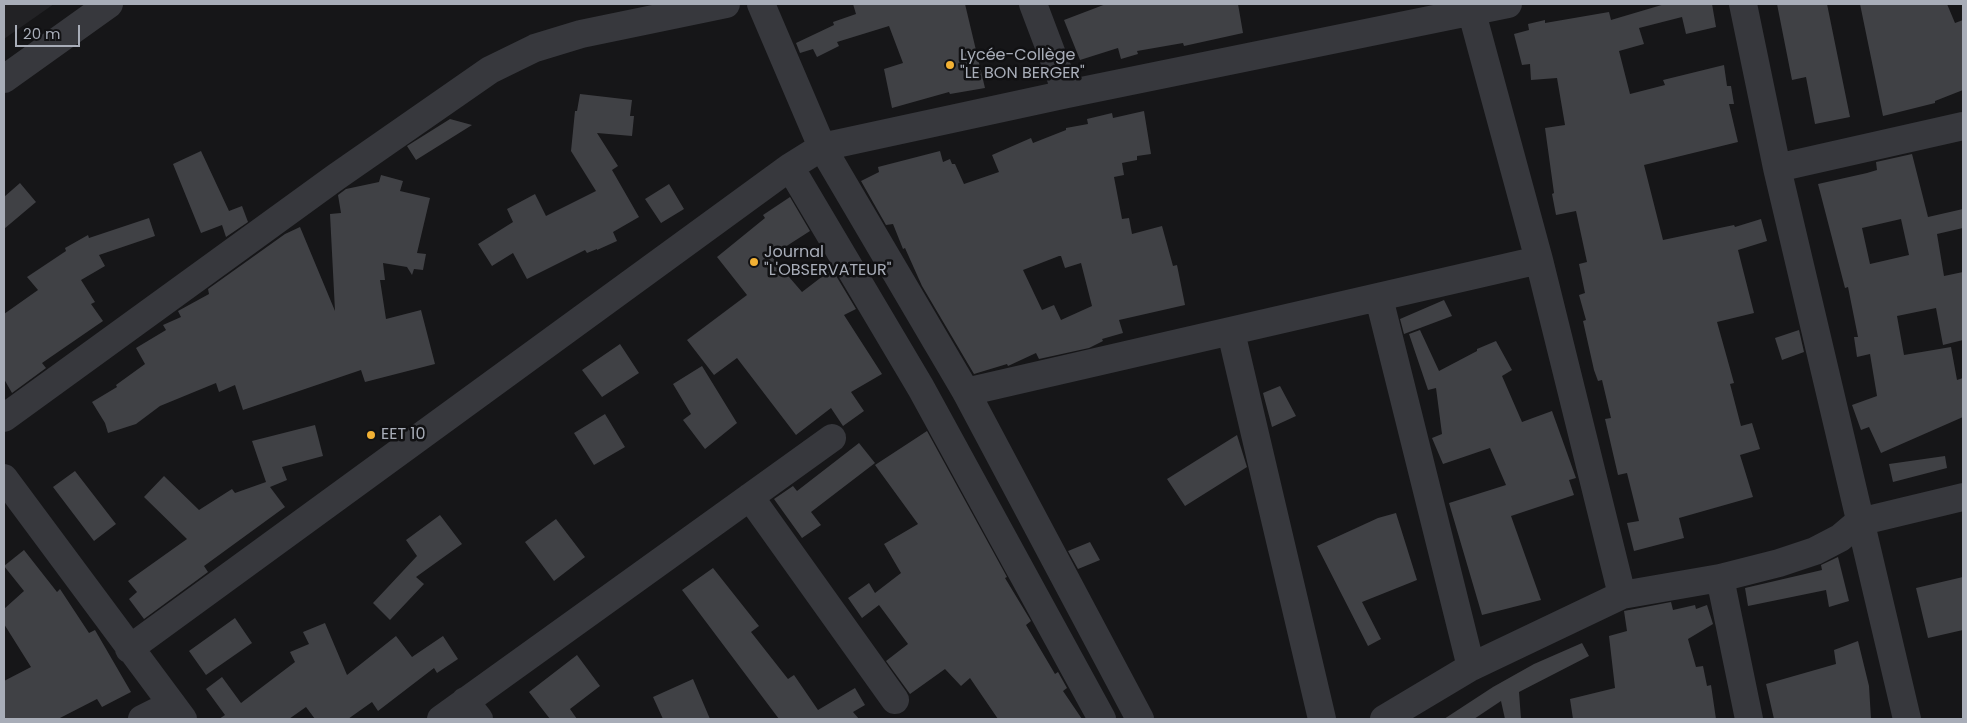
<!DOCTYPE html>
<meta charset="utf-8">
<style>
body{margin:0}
#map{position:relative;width:1967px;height:723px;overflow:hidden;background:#161618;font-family:Poppins,sans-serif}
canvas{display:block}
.frame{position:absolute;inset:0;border:5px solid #a8adb8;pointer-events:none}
.scale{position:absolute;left:15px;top:25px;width:65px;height:22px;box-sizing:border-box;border:2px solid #a8adb8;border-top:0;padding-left:6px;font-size:15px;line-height:18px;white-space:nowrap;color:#a8adb8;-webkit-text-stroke:4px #111113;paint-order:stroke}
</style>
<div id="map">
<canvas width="1967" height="723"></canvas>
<div class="frame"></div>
<div class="scale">20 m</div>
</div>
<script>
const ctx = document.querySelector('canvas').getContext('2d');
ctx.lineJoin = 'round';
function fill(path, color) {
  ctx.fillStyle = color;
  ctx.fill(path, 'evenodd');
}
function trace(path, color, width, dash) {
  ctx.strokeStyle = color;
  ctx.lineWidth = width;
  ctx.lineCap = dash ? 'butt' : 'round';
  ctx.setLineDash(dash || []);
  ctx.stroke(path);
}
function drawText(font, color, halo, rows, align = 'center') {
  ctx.font = font + ' Poppins,sans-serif';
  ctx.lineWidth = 5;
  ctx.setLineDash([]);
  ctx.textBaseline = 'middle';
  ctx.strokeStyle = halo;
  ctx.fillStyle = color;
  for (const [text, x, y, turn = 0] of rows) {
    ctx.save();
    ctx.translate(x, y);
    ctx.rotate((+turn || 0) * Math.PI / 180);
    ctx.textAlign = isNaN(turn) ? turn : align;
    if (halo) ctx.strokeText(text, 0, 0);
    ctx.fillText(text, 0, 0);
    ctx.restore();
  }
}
const built = new Path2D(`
 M 4,4 L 54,4 L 4,39 Z`);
const building = new Path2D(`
 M 853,4 L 965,4 L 985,88 L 950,94 L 949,92 L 892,108 L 884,69 L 903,63 L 889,26 L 837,42 L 839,46 L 817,57 L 813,49 L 800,53 L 796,43 L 834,25 L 833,22 L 856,14 Z
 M 1106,4 L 1238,4 L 1243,33 L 1184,46 L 1183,43 L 1137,51 L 1138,54 L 1121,59 L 1118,48 L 1080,60 L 1064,20 Z
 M 1665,4 L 1712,4 L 1716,27 L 1686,34 L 1682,17 L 1639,28 L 1644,44 L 1619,51 L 1630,94 L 1665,85 L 1663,80 L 1724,65 L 1727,86 L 1731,86 L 1734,104 L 1729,104 L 1738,142 L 1644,165 L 1663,240 L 1734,225 L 1735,227 L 1761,219 L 1767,241 L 1738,250 L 1754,313 L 1717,322 L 1734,383 L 1730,384 L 1741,426 L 1752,423 L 1760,449 L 1740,455 L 1753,497 L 1679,518 L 1684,538 L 1634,551 L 1627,523 L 1639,521 L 1627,473 L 1618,475 L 1605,419 L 1611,418 L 1602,380 L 1598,381 L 1594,370 L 1583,321 L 1586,320 L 1579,295 L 1585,293 L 1579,264 L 1587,262 L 1576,211 L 1556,215 L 1552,194 L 1554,193 L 1545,128 L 1565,125 L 1557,78 L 1531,80 L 1530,64 L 1522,65 L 1514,34 L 1529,30 L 1528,24 L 1545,20 L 1545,23 L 1609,12 L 1611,20 Z
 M 1777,4 L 1827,4 L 1850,117 L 1815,124 L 1806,77 L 1792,80 Z
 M 1860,4 L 1947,4 L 1955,23 L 1963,20 L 1963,90 L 1935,101 L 1935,103 L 1883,116 Z
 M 580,94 L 632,100 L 630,116 L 634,116 L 632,136 L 597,133 L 618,166 L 612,170 L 639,217 L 613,232 L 617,241 L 597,250 L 597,249 L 587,253 L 585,250 L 527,279 L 513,253 L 492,266 L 478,244 L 513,222 L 507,209 L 535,194 L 546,216 L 596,191 L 571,151 L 575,111 L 577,111 Z
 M 1144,111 L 1151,154 L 1137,156 L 1137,160 L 1122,163 L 1124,175 L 1114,177 L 1122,219 L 1129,218 L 1132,234 L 1162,226 L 1173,266 L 1177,265 L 1185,305 L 1119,320 L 1123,333 L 1102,339 L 1103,341 L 1089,348 L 1039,359 L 1036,353 L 1008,366 L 1007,364 L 974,374 L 922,286 L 905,248 L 903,249 L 893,224 L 886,225 L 861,181 L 879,172 L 878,167 L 940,151 L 943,162 L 950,159 L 952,164 L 955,164 L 964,184 L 999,172 L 992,155 L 1031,138 L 1033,143 L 1066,130 L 1066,128 L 1088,124 L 1087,119 L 1112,113 L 1113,118 ZM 1059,256 L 1061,256 L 1065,268 L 1081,263 L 1092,306 L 1061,320 L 1054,305 L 1042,310 L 1023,270 Z
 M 450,119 L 472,125 L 416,160 L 407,146 Z
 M 201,151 L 229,211 L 242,206 L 248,222 L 226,237 L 222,225 L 201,233 L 173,164 Z
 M 1912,154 L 1928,217 L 1963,209 L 1963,228 L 1937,234 L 1944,276 L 1963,272 L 1963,340 L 1943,345 L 1936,308 L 1897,316 L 1904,355 L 1951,347 L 1957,380 L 1963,378 L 1963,417 L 1881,453 L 1869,427 L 1861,430 L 1852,405 L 1877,396 L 1870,354 L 1857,357 L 1854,337 L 1858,337 L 1848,287 L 1845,288 L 1818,184 L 1867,173 L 1877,170 L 1876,162 ZM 1901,219 L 1909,255 L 1870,264 L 1862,228 Z
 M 381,175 L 403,181 L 400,191 L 430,198 L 417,253 L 426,254 L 423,270 L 414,269 L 412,275 L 407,267 L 383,263 L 385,280 L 380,280 L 386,319 L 421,310 L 435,364 L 365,382 L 361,370 L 243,410 L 235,385 L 219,392 L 216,383 L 160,406 L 136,424 L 108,433 L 105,423 L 92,402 L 117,387 L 116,385 L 145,364 L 136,348 L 166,330 L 163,325 L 181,317 L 178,311 L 209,294 L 208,289 L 285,234 L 300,227 L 335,311 L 330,214 L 341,213 L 338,195 L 346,189 L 379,182 Z
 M 20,183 L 36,202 L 4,229 L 4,197 Z
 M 669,184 L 684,209 L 661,223 L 645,199 Z
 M 790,197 L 810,231 L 771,256 L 802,292 L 832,269 L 856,309 L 844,315 L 882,374 L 851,392 L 864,411 L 843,426 L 831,408 L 796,435 L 737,358 L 714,375 L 687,340 L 747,295 L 717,257 L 765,218 L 763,215 Z
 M 149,218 L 155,236 L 99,255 L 105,266 L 81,280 L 95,302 L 91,304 L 103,321 L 42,363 L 46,368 L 12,393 L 4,379 L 4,314 L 38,290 L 27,277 L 66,251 L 65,248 L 88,235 L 89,238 Z
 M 1444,300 L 1452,316 L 1404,334 L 1400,319 Z
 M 1420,330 L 1439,371 L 1477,351 L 1477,349 L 1496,341 L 1512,370 L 1502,376 L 1522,422 L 1552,411 L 1576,478 L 1569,480 L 1574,495 L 1511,516 L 1541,600 L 1482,615 L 1449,503 L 1506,485 L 1490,448 L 1443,464 L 1432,438 L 1442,434 L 1436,388 L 1428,390 L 1409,334 Z
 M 1799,330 L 1804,352 L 1782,360 L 1775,338 Z
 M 620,344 L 639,373 L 602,397 L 582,370 Z
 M 702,366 L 737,423 L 705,449 L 683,420 L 691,414 L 673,384 Z
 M 1280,386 L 1296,416 L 1272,427 L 1263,393 Z
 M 605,414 L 625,447 L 594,465 L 574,433 Z
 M 315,425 L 323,456 L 282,467 L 287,480 L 270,487 L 285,507 L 204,566 L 208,572 L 144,619 L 129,599 L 137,592 L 128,581 L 187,539 L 144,497 L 164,476 L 199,510 L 232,489 L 235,493 L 266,482 L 252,441 Z
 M 927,431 L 1007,577 L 1005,578 L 1031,621 L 1026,625 L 1055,674 L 1058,672 L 1067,688 L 1063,691 L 1082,719 L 998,719 L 970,678 L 961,686 L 945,669 L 910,694 L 886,661 L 908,644 L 879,605 L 862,618 L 848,598 L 869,583 L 875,593 L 901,573 L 884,544 L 918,524 L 875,465 Z
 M 1237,435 L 1247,467 L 1185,506 L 1167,479 Z
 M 859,443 L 875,463 L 811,512 L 821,525 L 802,538 L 774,499 L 793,486 L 797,491 Z
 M 1945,456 L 1947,468 L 1893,482 L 1889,464 Z
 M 75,471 L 116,524 L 94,541 L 53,487 Z
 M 1396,513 L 1417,580 L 1362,602 L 1381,639 L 1368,646 L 1317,546 L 1378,518 Z
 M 440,515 L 462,544 L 416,577 L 424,584 L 390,620 L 373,603 L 417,556 L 406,540 Z
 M 556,519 L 585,557 L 554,581 L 525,542 Z
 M 1090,542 L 1100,560 L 1078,569 L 1068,551 Z
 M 24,550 L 57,592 L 60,589 L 89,633 L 95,630 L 131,692 L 102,707 L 97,699 L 58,719 L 4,719 L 4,681 L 31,667 L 4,624 L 4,609 L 24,591 L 4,566 Z
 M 1838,557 L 1849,601 L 1829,607 L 1826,590 L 1748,606 L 1745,588 L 1822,570 L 1821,565 Z
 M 713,568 L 759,626 L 751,632 L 788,679 L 794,675 L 818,710 L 855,688 L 865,705 L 853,712 L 859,719 L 779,719 L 682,590 Z
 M 1963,577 L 1963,630 L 1928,638 L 1916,588 Z
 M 1671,602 L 1673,610 L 1695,605 L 1696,609 L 1707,605 L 1713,624 L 1688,639 L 1696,667 L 1703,666 L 1707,686 L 1711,685 L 1716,719 L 1573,719 L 1570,699 L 1615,688 L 1609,636 L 1627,631 L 1624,611 Z
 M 235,618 L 252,643 L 206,675 L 189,651 Z
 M 325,623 L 347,675 L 396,636 L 412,657 L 443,636 L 458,659 L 437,673 L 434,668 L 378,711 L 372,702 L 348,719 L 315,719 L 306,707 L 289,719 L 219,719 L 225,715 L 206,689 L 222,677 L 241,703 L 295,662 L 290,652 L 309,644 L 303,632 Z
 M 1858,641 L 1869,686 L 1871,719 L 1774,719 L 1766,684 L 1836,664 L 1834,650 Z
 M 1582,643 L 1589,656 L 1519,692 L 1521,719 L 1505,719 L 1501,701 L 1474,719 L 1444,719 L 1493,687 L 1534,664 Z
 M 577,655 L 600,686 L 570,709 L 577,719 L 550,719 L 529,692 Z
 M 693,679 L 710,719 L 663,719 L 653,697 Z`);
const minor = new Path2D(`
 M 761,4 L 822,147 L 966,392 L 1140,719
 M 1033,4 L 1067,94
 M 1743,4 L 1777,168 L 1907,719
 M 1472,13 L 1539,260 L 1622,595
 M 4,79 L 109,4
 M 790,167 L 921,388 L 1102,719
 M 1777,168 L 1963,126
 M 1379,298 L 1471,667
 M 1231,332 L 1322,719
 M 966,392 L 1539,260
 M 4,418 L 336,177 L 490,70 L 535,48 L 581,34 L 726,4
 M 4,478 L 183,719
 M 750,497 L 895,700
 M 1720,578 L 1749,719
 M 129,649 L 790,167 L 822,147 L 1067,94 L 1508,4
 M 465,701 L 479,719
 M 142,719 L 172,704
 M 441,719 L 832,438
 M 1384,719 L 1471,667 L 1622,595 L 1720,578 L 1779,563 L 1815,551 L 1840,538 L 1859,522 L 1963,497`);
const markers = [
 [950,65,5,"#f2b134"],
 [754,262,5,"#f2b134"],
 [371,435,5,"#f2b134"]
];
const poiNames = [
 ["Lycée-Collège",960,56],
 ["\"LE BON BERGER\"",960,74],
 ["Journal",764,253],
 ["\"L'OBSERVATEUR\"",764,271],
 ["EET 10",381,435]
];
fill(built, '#222225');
fill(building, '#404145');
trace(minor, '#37383d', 28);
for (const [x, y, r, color] of markers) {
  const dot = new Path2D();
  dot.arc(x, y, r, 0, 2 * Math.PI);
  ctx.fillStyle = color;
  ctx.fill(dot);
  trace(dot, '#111113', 2);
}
drawText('16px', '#a8adb8', '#111113', poiNames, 'left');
</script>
